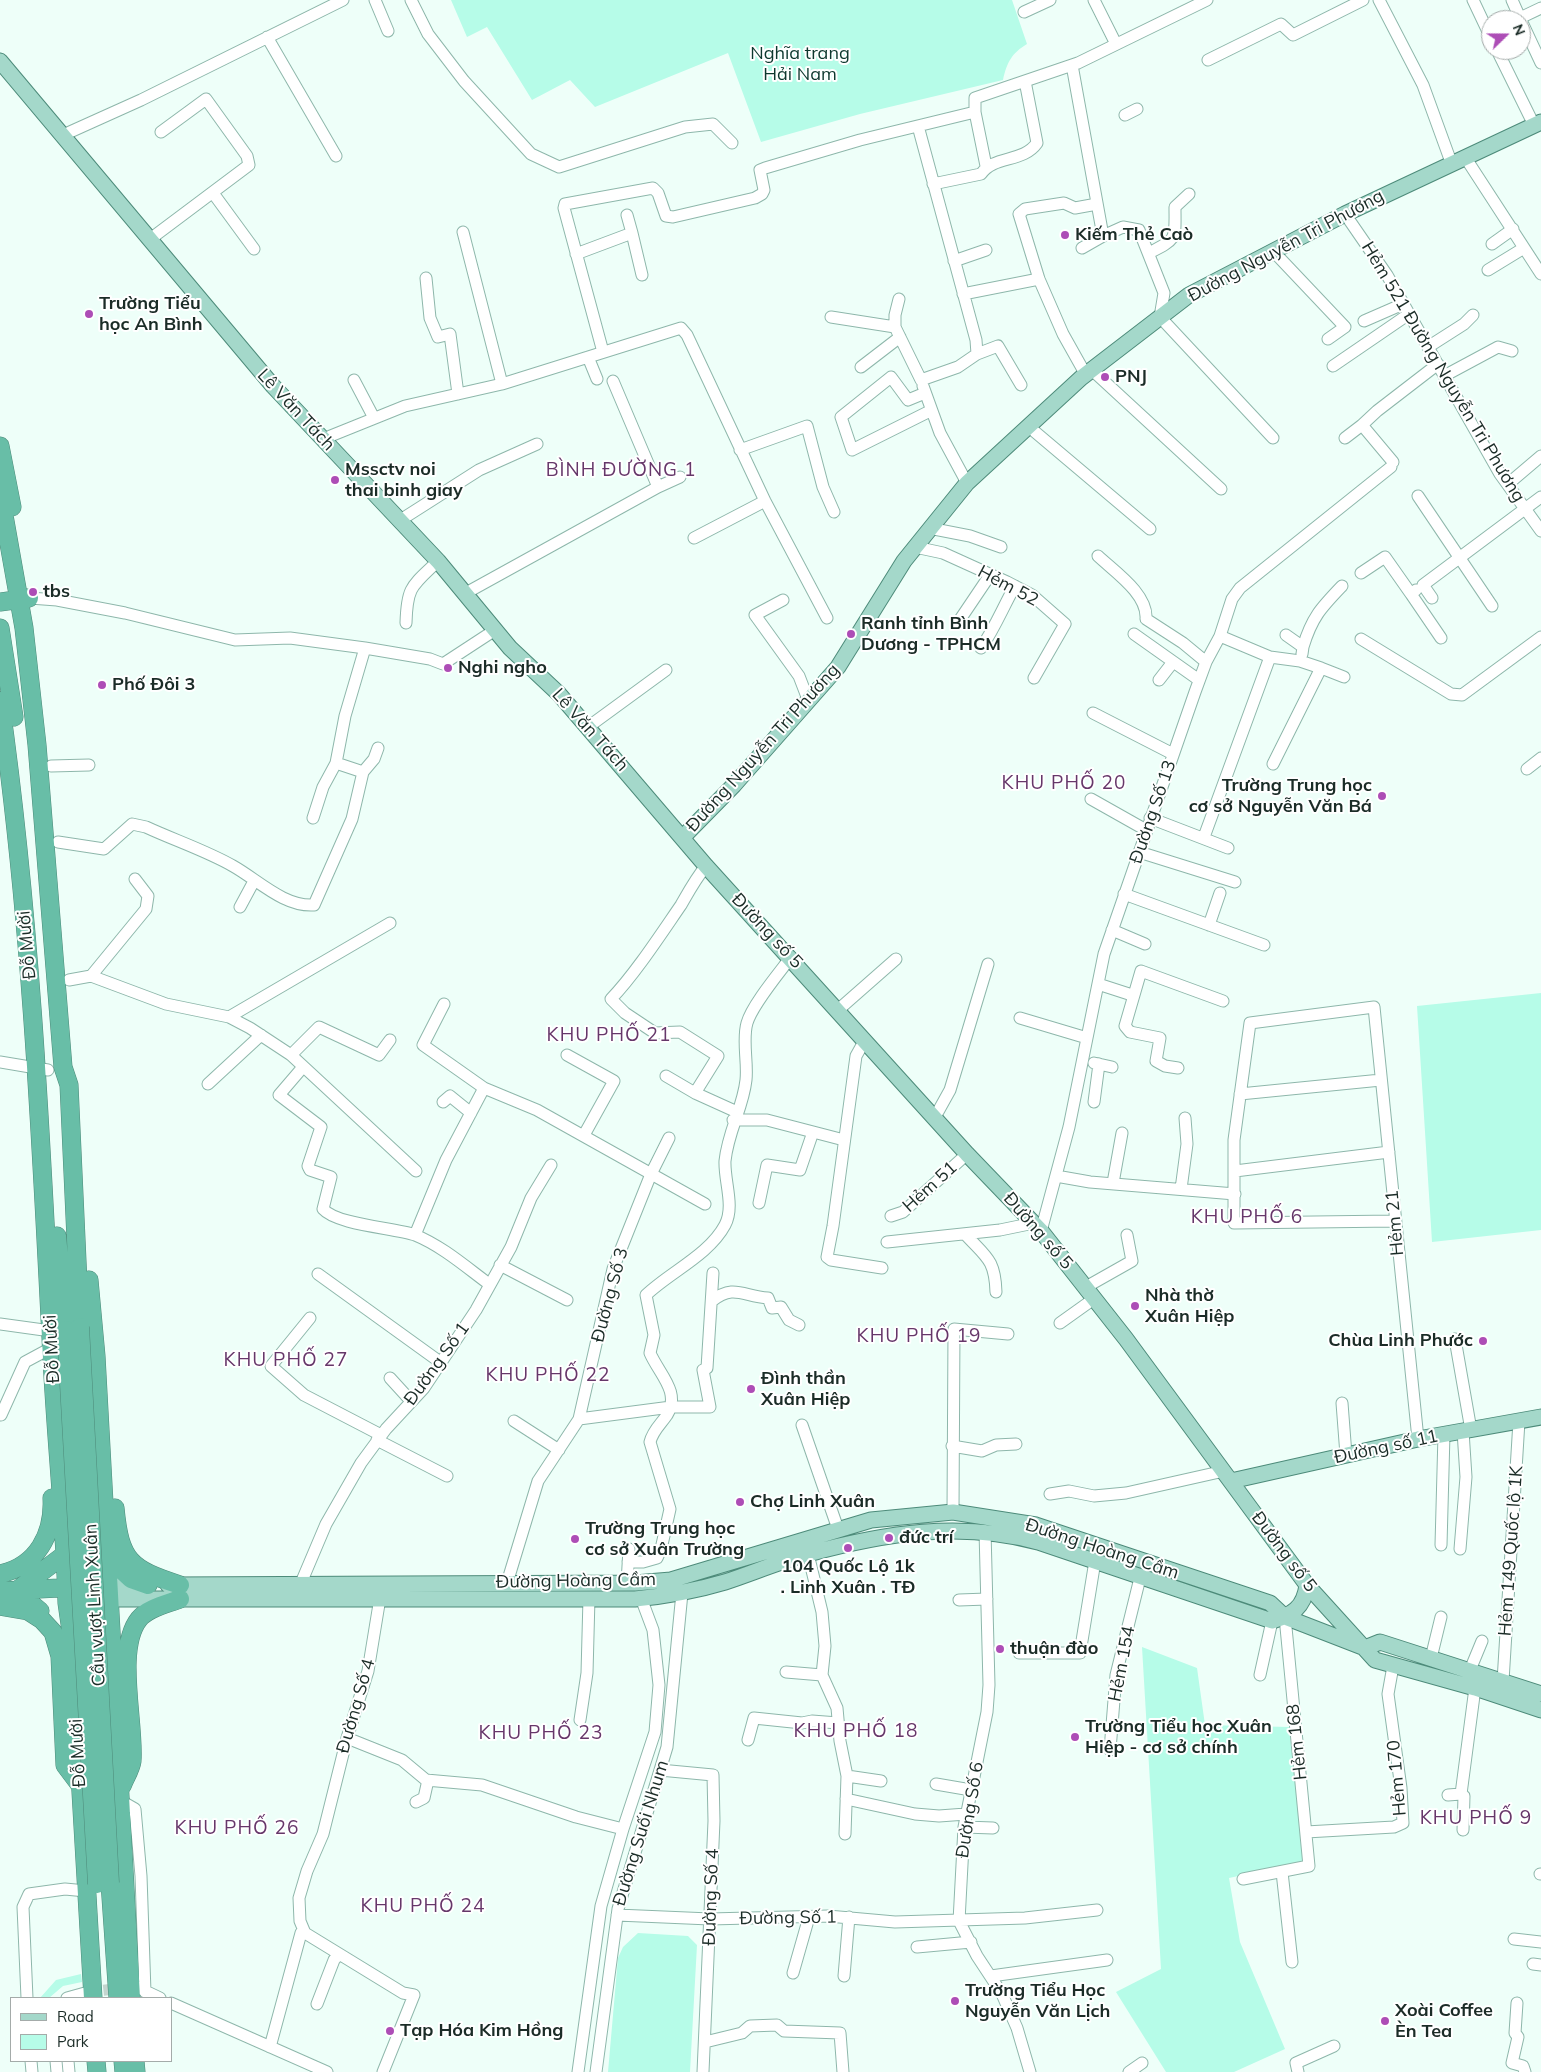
<!DOCTYPE html>
<meta charset="utf-8">
<style>
body{margin:0}
#map{position:relative;width:1541px;height:2072px;overflow:hidden;background:#eefff9;font-family:Mulish,sans-serif}
canvas{display:block}
.legend{position:absolute;left:10px;top:1997px;width:162px;height:65px;box-sizing:border-box;background:#fff;border:1px solid #a4aba9;margin:0;padding:6px 9px;list-style:none;font-size:15px;color:#1b2c27}
.legend li{display:flex;align-items:center;gap:10px;height:25px}
.legend b{width:25px;border:1px solid #a4aba9}
.north{position:absolute;left:1481px;top:10px;width:50px;height:50px;box-sizing:border-box;background:#fff;border:1px solid #a4aba9;border-radius:50%;rotate:68deg;font-size:14px;font-weight:700;line-height:20px;text-align:center;color:#1b2c27}
.north::after{content:'';display:block;margin:auto;width:18px;height:22px;background:#ad4db6;clip-path:polygon(50% 0,100% 100%,50% 72%,0 100%)}
</style>
<div id="map">
<canvas width="1541" height="2072"></canvas>
<ul class="legend">
<li><b style="height:6px;background:#a4d8ca"></b>Road</li>
<li><b style="height:14px;background:#b6fce8"></b>Park</li>
</ul>
<div class="north">N</div>
</div>
<script>
const ctx = document.querySelector('canvas').getContext('2d');
ctx.lineJoin = 'round';
function fill(path, color) {
  ctx.fillStyle = color;
  ctx.fill(path, 'evenodd');
}
function trace(path, color, width, dash) {
  ctx.strokeStyle = color;
  ctx.lineWidth = width;
  ctx.lineCap = dash ? 'butt' : 'round';
  ctx.setLineDash(dash || []);
  ctx.stroke(path);
}
function drawText(font, color, halo, rows, align = 'center') {
  ctx.font = font + ' Mulish,sans-serif';
  ctx.lineWidth = 4;
  ctx.setLineDash([]);
  ctx.textBaseline = 'middle';
  ctx.strokeStyle = halo;
  ctx.fillStyle = color;
  for (const [text, x, y, turn = 0] of rows) {
    ctx.save();
    ctx.translate(x, y);
    ctx.rotate((+turn || 0) * Math.PI / 180);
    ctx.textAlign = isNaN(turn) ? turn : align;
    if (halo) ctx.strokeText(text, 0, 0);
    ctx.fillText(text, 0, 0);
    ctx.restore();
  }
}
const green = new Path2D(`
 M 451,0 L 1012,0 L 1027,44 C 1012,53 1007,62 1003,80 L 860,114 L 761,142 L 728,53 L 595,107 L 570,80 L 532,100 L 487,27 L 467,37 Z
 M 1541,993 L 1541,1230 L 1432,1242 L 1417,1006 Z
 M 1142,1647 L 1197,1668 L 1205,1725 L 1289,1727 L 1304,1862 L 1229,1878 L 1240,1942 L 1285,2049 L 1234,2072 L 1166,2072 L 1116,1992 L 1161,1969 Z
 M 638,1933 L 688,1936 L 697,1945 L 690,2072 L 608,2072 L 618,1958 L 623,1947 Z
 M 81,1974 L 82,1982 L 63,1986 L 49,1998 L 40,1998 L 56,1980 Z`);
const minorTunnel = new Path2D(`
 M 87,1992 L 123,1988`);
const minor = new Path2D(`
 M 375,0 L 388,31
 M 411,0 L 428,34 L 464,81 L 531,154 L 559,167 L 685,127 L 713,124 L 732,143
 M 1094,0 L 1116,44
 M 1379,0 L 1423,85 L 1451,162
 M 1473,0 L 1491,38
 M 1512,0 L 1520,18
 M 1541,8 L 1520,18 L 1541,63
 M 1024,12 L 1050,0
 M 267,37 L 336,156
 M 1497,50 L 1534,125
 M 1208,60 L 1281,24 L 1293,35 L 1363,0
 M 1072,65 L 1103,236 L 1123,227 L 1139,230 L 1164,293 L 1160,317 L 1273,438
 M 1125,115 L 1137,109
 M 61,136 L 141,100 L 343,0
 M 1465,157 L 1541,274
 M 986,166 L 975,112 L 975,98 L 1078,63 L 1207,0
 M 933,184 L 981,174 C 994,155 1023,163 1037,143 L 1025,81
 M 213,193 L 254,249
 M 1345,214 L 1387,275 L 1500,474 L 1541,531
 M 627,215 L 632,233
 M 463,232 L 502,384
 M 149,240 L 249,165 L 247,156 L 206,99 L 161,132
 M 1492,244 L 1513,229
 M 1082,248 L 1103,236
 M 1273,251 L 1345,327 L 1328,339
 M 1149,253 C 1178,238 1175,240 1175,207 L 1189,194
 M 576,254 L 632,233 L 642,275
 M 954,261 L 986,250
 M 1488,270 L 1524,248
 M 426,278 L 430,318 L 438,337 L 450,334 L 458,394
 M 963,294 L 1039,279
 M 831,317 L 895,327 L 921,380 L 958,367 L 977,354 L 976,340 L 918,126
 M 1364,321 L 1403,304
 M 895,327 L 895,315 L 899,299
 M 1428,347 L 1464,324 L 1473,315
 M 603,352 L 564,208 L 565,204 L 653,188 L 658,193 L 666,216 L 673,217 L 755,198 L 762,194 L 764,190 L 760,170 L 765,168 L 860,140 L 975,112
 M 977,354 L 998,346 L 1021,385
 M 588,357 L 597,379
 M 1333,366 L 1409,314
 M 861,367 L 900,337
 M 1092,370 L 1221,489
 M 1086,375 L 1063,334 L 1039,279 L 1019,214 L 1025,209 L 1064,203 L 1075,208 L 1097,204
 M 1444,376 L 1498,347 L 1512,351
 M 354,380 L 374,418
 M 923,386 L 940,433 L 967,483
 M 925,393 L 908,400 L 891,377 L 841,417 L 852,450 L 930,411
 M 1028,426 L 1150,529
 M 1345,438 L 1362,425
 M 323,439 L 405,406 L 502,384 L 681,328 L 687,335 L 765,501 L 827,618
 M 740,450 L 807,426 L 823,487 L 834,512
 M 1393,462 L 1362,425 L 1377,411 L 1438,364
 M 1508,484 L 1541,456
 M 658,487 L 680,477
 M 1418,496 L 1492,606
 M 399,521 L 479,470 L 537,444
 M 929,528 L 970,536 L 1001,547
 M 694,538 L 765,501
 M 915,547 L 943,553 L 1007,582 L 1032,595 L 1065,624 L 1034,678
 M 1098,556 C 1115,572 1148,594 1146,619 L 1183,643 L 1206,662
 M 1361,573 L 1385,557 L 1411,594
 M 1416,590 L 1411,594 L 1441,638
 M 466,593 L 658,487 L 613,381
 M 30,598 L 57,600 L 125,613 L 235,640 L 290,638 L 365,648 L 430,659 L 443,664 L 495,630
 M 1432,598 L 1423,585 L 1541,497
 M 783,600 L 755,615 L 799,676 L 809,702
 M 959,621 L 990,575
 M 406,623 C 407,586 412,586 438,561
 M 1134,634 L 1199,680
 M 1286,635 L 1303,647 L 1302,654
 M 1220,636 L 1270,657 L 1300,661 L 1321,668 L 1273,764
 M 1361,639 L 1451,694 L 1462,695 L 1541,637
 M 1303,647 C 1312,617 1321,608 1342,586
 M 981,648 C 995,628 1003,607 1015,586
 M 1321,668 L 1344,677
 M 1159,680 L 1173,662
 M 1093,713 L 1173,754
 M 588,727 L 666,670
 M 51,766 L 89,765
 M 1527,769 L 1541,758
 M 363,772 L 374,759 L 378,748
 M 1091,799 L 1146,830
 M 313,818 L 323,787 L 336,763
 M 1150,818 L 1228,848
 M 1204,837 L 1270,657
 M 58,842 L 104,849 L 132,824 L 146,827 C 174,840 207,851 233,866 C 258,880 284,907 314,905 L 352,819 L 363,772 L 336,763 L 345,716 L 365,648
 M 1139,852 L 1235,882
 M 1124,894 L 1264,945
 M 240,907 L 254,881
 M 1209,925 L 1220,893
 M 1112,930 L 1145,944
 M 91,976 L 146,909 L 148,896 L 135,879
 M 69,980 L 91,976 L 166,1004 L 229,1017 L 250,1028 L 291,1055 L 416,1171
 M 1098,984 L 1132,995
 M 444,1004 L 423,1045 L 484,1088
 M 838,1010 L 896,959
 M 229,1017 L 390,923
 M 1020,1018 L 1087,1038
 M 865,1040 L 856,1056 L 833,1226 L 827,1257 L 831,1260 L 882,1268
 M 291,1055 L 319,1027 L 379,1055 L 390,1040
 M 567,1055 L 614,1081 L 584,1135
 M 0,1062 L 48,1070
 M 1094,1063 L 1112,1067
 M 303,1067 L 279,1095 L 321,1127 L 308,1166 L 310,1170 L 331,1177 L 323,1209 C 337,1225 396,1228 415,1235 C 442,1246 466,1267 489,1284
 M 1178,1068 L 1165,1066 L 1156,1061 L 1160,1038 L 1130,1032 L 1125,1026 L 1141,971 L 1223,1001
 M 666,1076 L 695,1093 L 737,1112
 M 208,1084 L 261,1035
 M 695,1093 L 718,1056 L 680,1032 L 655,1033 L 625,1013 L 611,999 C 635,974 661,934 681,905 C 689,891 696,878 706,866
 M 1240,1094 L 1381,1080
 M 443,1102 L 450,1096 L 471,1113
 M 1094,1102 L 1099,1064
 M 935,1117 L 950,1090 L 988,964
 M 733,1120 L 767,1120 L 844,1140
 M 1235,1171 L 1389,1152
 M 1056,1176 L 1090,1182 L 1235,1194
 M 1113,1183 L 1122,1133
 M 1181,1189 L 1187,1144 L 1185,1118
 M 759,1203 L 767,1165 L 800,1170 L 813,1132
 M 891,1216 L 903,1212 L 967,1154
 M 1394,1221 L 1234,1223 L 1234,1140 L 1250,1023 L 1374,1007 L 1418,1439
 M 1041,1231 L 1069,1127 L 1104,954 L 1195,692 L 1206,662 L 1220,636 L 1232,599 L 1240,588 L 1391,467
 M 965,1234 C 986,1257 995,1259 996,1292
 M 415,1235 L 446,1160 L 484,1088 L 537,1110 L 705,1204
 M 887,1242 L 1000,1230 L 1034,1223
 M 500,1265 L 567,1300
 M 318,1274 L 440,1362
 M 1086,1287 L 1132,1261 L 1127,1235
 M 712,1301 C 734,1283 744,1297 768,1298 L 772,1308 L 781,1307 L 789,1320 L 799,1325
 M 310,1318 L 271,1366 L 304,1395 L 381,1435
 M 1060,1323 L 1095,1298
 M 0,1324 L 51,1331
 M 1455,1339 L 1471,1430
 M 390,1378 L 411,1401
 M 1342,1403 L 1346,1455
 M 1,1415 L 25,1362 L 51,1348
 M 579,1419 L 671,1407 L 710,1407 L 703,1370 L 707,1368 L 713,1273
 M 514,1421 L 559,1450
 M 802,1425 L 838,1529
 M 377,1440 L 447,1476
 M 952,1446 L 982,1451 L 996,1445 L 1016,1444
 M 1050,1494 L 1069,1491 L 1094,1496 L 1126,1493 L 1224,1471
 M 953,1512 L 954,1329 L 1008,1334
 M 985,1531 L 989,1685 L 987,1712 L 964,1827 L 959,1921 L 977,1956 L 1002,1994 L 1017,2028 L 1030,2072
 M 1441,1545 L 1444,1434
 M 1460,1549 L 1466,1477 L 1463,1431
 M 808,1554 L 822,1612 L 825,1646 L 822,1675 L 837,1708 L 840,1741 L 847,1776 L 845,1834
 M 628,1562 L 643,1562 L 657,1558 L 661,1549 L 670,1509 L 650,1442 C 653,1430 661,1424 667,1415 C 681,1392 659,1374 650,1353 L 654,1335 L 646,1295 C 670,1272 709,1255 725,1225 C 735,1206 724,1181 725,1161 C 728,1131 743,1108 746,1080 C 748,1062 742,1040 747,1023 C 752,1005 779,973 791,957
 M 301,1583 L 326,1524 L 361,1463 L 386,1429 L 424,1388 L 476,1310 L 511,1247 L 531,1198 L 551,1165
 M 507,1583 L 538,1481 L 579,1419 L 613,1269 L 651,1174 L 669,1138
 M 627,1583 L 629,1549
 M 380,1598 L 368,1671 L 347,1738 L 323,1834 L 307,1871 L 299,1898 L 300,1921 L 305,1933 L 403,1993 L 414,1995 L 383,2072
 M 959,1600 L 987,1599
 M 1019,1653 L 1080,1653 L 1095,1561
 M 1431,1658 L 1441,1617
 M 1470,1670 L 1482,1641
 M 786,1672 L 822,1675
 M 1260,1675 L 1272,1621
 M 1503,1681 L 1519,1421
 M 580,1720 L 587,1673 L 589,1598
 M 347,1738 L 402,1760 L 426,1780 L 482,1785 L 576,1817 L 623,1829
 M 748,1740 L 754,1718 L 802,1723 L 812,1721 L 838,1723
 M 1110,1750 L 1116,1675 L 1140,1578
 M 660,1770 L 713,1775 L 714,1821 L 703,2072
 M 847,1776 L 881,1781
 M 936,1784 L 971,1790
 M 1461,1794 L 1464,1796 L 1463,1830
 M 1448,1795 L 1461,1794 L 1475,1688
 M 846,1799 L 915,1814 L 939,1816 L 966,1814
 M 121,1801 L 135,1809 L 141,1876 L 145,1992
 M 416,1802 L 424,1798 L 428,1780
 M 964,1827 L 993,1828
 M 1306,1832 L 1394,1827 L 1403,1823 L 1401,1788 L 1388,1694 L 1393,1666
 M 1282,1872 L 1292,1962
 M 1540,1874 L 1541,1874
 M 1243,1879 L 1309,1866 L 1285,1617
 M 617,1915 L 710,1919 L 828,1916 L 895,1922 L 1025,1918 L 1097,1910
 M 1514,1939 L 1541,1942
 M 917,1947 L 971,1942
 M 1533,1964 L 1541,1965
 M 793,1973 L 809,1917
 M 844,1976 L 849,1917
 M 991,1976 L 1107,1960
 M 139,1988 L 160,1998
 M 27,1998 L 23,1907 L 29,1894 L 65,1889 L 86,1891
 M 67,1998 L 85,1993
 M 171,2003 L 327,2072
 M 1517,2003 L 1515,2033 L 1518,2037 L 1512,2063 L 1523,2066 L 1525,2072
 M 317,2004 L 334,1960 L 339,1954
 M 705,2042 L 742,2033 L 750,2026 L 777,2025 L 784,2031 L 840,2033 L 843,2072
 M 270,2047 L 301,1933 L 305,1933
 M 31,2061 L 32,2072
 M 56,2061 L 57,2072
 M 68,2061 L 69,2072
 M 578,2072 L 601,1906 L 623,1829 L 655,1732 L 659,1685 L 653,1630 L 641,1598
 M 596,2072 L 618,1909 L 667,1747 L 682,1593
 M 1129,2072 L 1142,2063
 M 1298,2072 L 1296,2063 L 1334,2046`);
const major = new Path2D(`
 M 0,61 L 273,386 L 438,561 L 510,648 L 559,694 L 706,866 L 967,1154 L 1041,1231 L 1126,1339 L 1307,1585 L 1375,1660 L 1475,1688 L 1541,1710
 M 683,837 L 734,785 L 838,667 L 904,561 L 967,483 L 1081,378 L 1189,295 L 1345,214 L 1541,122
 M 1231,1481 L 1418,1439 L 1541,1417
 M 109,1585 L 145,1585
 M 168,1585 L 635,1583 L 671,1580 L 871,1520 L 953,1512 L 1036,1525 L 1270,1603 L 1285,1617 L 1365,1648 L 1380,1642 L 1541,1694
 M 110,1599 L 635,1599 C 666,1596 695,1591 725,1582 C 753,1573 780,1561 808,1554 C 885,1533 960,1521 1038,1542 L 1272,1621 C 1292,1615 1304,1608 1307,1585`);
const highway = new Path2D(`
 M 0,446 L 12,507
 M 0,493 L 24,628 L 37,745 L 63,1067 L 69,1085 L 80,1327
 M 0,602 L 29,598
 M 0,628 L 14,717
 M 0,701 C 31,919 41,1138 52,1358 C 56,1440 65,1521 67,1603 L 72,1638 L 93,1998
 M 57,1236 L 66,1330
 M 89,1280 L 96,1356 L 131,1998
 M 115,1508 C 120,1561 130,1569 180,1585
 M 104,1554 L 131,1579 L 148,1585
 M 0,1574 C 37,1566 54,1534 52,1498
 M 0,1591 L 78,1587
 M 16,1591 L 40,1611
 M 16,1591 L 64,1555 L 73,1554
 M 0,1606 L 28,1611 L 42,1620 L 53,1632 L 60,1656 L 65,1765 L 80,1785
 M 122,1786 C 125,1778 131,1769 132,1761 C 135,1724 115,1649 139,1619 C 148,1608 167,1604 180,1599
 M 110,1883 L 118,1998
 M 96,2061 L 97,2072
 M 123,2061 L 124,2072
 M 135,2061 L 136,2072`);
const highwayBridge = new Path2D(`
 M 80,1327 L 110,1883
 M 66,1330 L 97,1884`);
const markers = [
 [1065,235,5,"#ad4db6"],
 [89,314,5,"#ad4db6"],
 [1105,377,5,"#ad4db6"],
 [335,480,5,"#ad4db6"],
 [33,592,5,"#ad4db6"],
 [851,634,5,"#ad4db6"],
 [448,668,5,"#ad4db6"],
 [102,685,5,"#ad4db6"],
 [1382,796,5,"#ad4db6"],
 [1135,1306,5,"#ad4db6"],
 [1483,1341,5,"#ad4db6"],
 [751,1389,5,"#ad4db6"],
 [740,1502,5,"#ad4db6"],
 [889,1538,5,"#ad4db6"],
 [575,1539,5,"#ad4db6"],
 [848,1548,5,"#ad4db6"],
 [1000,1649,5,"#ad4db6"],
 [1075,1737,5,"#ad4db6"],
 [955,2001,5,"#ad4db6"],
 [1385,2021,5,"#ad4db6"],
 [390,2031,5,"#ad4db6"]
];
const parkNames = [
 ["Nghĩa trang",800,54],
 ["Hải Nam",800,75]
];
const poiNames = [
 ["Kiếm Thẻ Caò",1075,235],
 ["Trường Tiểu",99,304],
 ["học An Bình",99,325],
 ["PNJ",1115,377],
 ["Mssctv noi",345,470],
 ["thai binh giay",345,491],
 ["tbs",43,592],
 ["Ranh tỉnh Bình",861,624],
 ["Dương - TPHCM",861,645],
 ["Nghi ngho",458,668],
 ["Phố Đôi 3",112,685],
 ["Trường Trung học",1372,786,"right"],
 ["cơ sở Nguyễn Văn Bá",1372,807,"right"],
 ["Nhà thờ",1145,1296],
 ["Xuân Hiệp",1145,1317],
 ["Chùa Linh Phước",1473,1341,"right"],
 ["Đình thần",761,1379],
 ["Xuân Hiệp",761,1400],
 ["Chợ Linh Xuân",750,1502],
 ["Trường Trung học",585,1529],
 ["cơ sở Xuân Trường",585,1550],
 ["đức trí",899,1538],
 ["104 Quốc Lộ 1k",848,1567,"center"],
 [". Linh Xuân . TĐ",848,1588,"center"],
 ["thuận đào",1010,1649],
 ["Trường Tiểu học Xuân",1085,1727],
 ["Hiệp - cơ sở chính",1085,1748],
 ["Trường Tiểu Học",965,1991],
 ["Nguyễn Văn Lịch",965,2012],
 ["Xoài Coffee",1395,2011],
 ["Èn Tea",1395,2032],
 ["Tạp Hóa Kim Hồng",400,2031]
];
const streetNames = [
 ["Đường Nguyễn Tri Phương",1286,246,-28],
 ["Hẻm 521 Đường Nguyễn Tri Phương",1443,372,59],
 ["Lê Văn Tách",296,410,47],
 ["Hẻm 52",1008,586,28],
 ["Lê Văn Tách",590,730,48],
 ["Đường Nguyễn Tri Phương",763,748,-48],
 ["Đường Số 13",1153,812,-71],
 ["Đường số 5",767,931,47],
 ["Đỗ Mười",27,945,-95],
 ["Hẻm 51",930,1187,-42],
 ["Hẻm 21",1395,1223,-95],
 ["Đường số 5",1038,1231,49],
 ["Đường Số 3",610,1295,-75],
 ["Đỗ Mười",52,1349,-93],
 ["Đường Số 1",437,1364,-54],
 ["Đường số 11",1386,1447,-12],
 ["Đường Hoàng Cầm",1102,1549,18],
 ["Hẻm 149 Quốc lộ 1K",1511,1551,-86],
 ["Đường số 5",1284,1552,53],
 ["Đường Hoàng Cầm",576,1581,-1],
 ["Cầu vượt Linh Xuân",95,1605,-93],
 ["Hẻm 154",1122,1664,-79],
 ["Đường Số 4",356,1706,-74],
 ["Hẻm 168",1297,1742,-96],
 ["Đỗ Mười",78,1753,-93],
 ["Hẻm 170",1397,1778,-95],
 ["Đường Số 6",970,1810,-81],
 ["Đường Suối Nhum",641,1833,-73],
 ["Đường Số 4",711,1897,-88],
 ["Đường Số 1",788,1918,-1]
];
const neighbourhoodNames = [
 ["BÌNH ĐƯỜNG 1",621,470],
 ["KHU PHỐ 20",1064,783],
 ["KHU PHỐ 21",609,1035],
 ["KHU PHỐ 6",1247,1217],
 ["KHU PHỐ 19",919,1336],
 ["KHU PHỐ 27",286,1360],
 ["KHU PHỐ 22",548,1375],
 ["KHU PHỐ 18",856,1731],
 ["KHU PHỐ 23",541,1733],
 ["KHU PHỐ 9",1476,1818],
 ["KHU PHỐ 26",237,1828],
 ["KHU PHỐ 24",423,1906]
];
fill(green, '#b6fce8');
trace(minorTunnel, '#c4d5cf', 11, [11, 5.5]);
trace(minor, '#8eb7ab', 13);
trace(major, '#4d8b7a', 17);
trace(highway, '#4d8b7a', 19);
trace(minor, '#fff', 11);
trace(major, '#a4d8ca', 15);
trace(highway, '#68bea7', 18);
trace(highwayBridge, '#4d8b7a', 19, []);
trace(highwayBridge, '#68bea7', 18);
for (const [x, y, r, color] of markers) {
  const dot = new Path2D();
  dot.arc(x, y, r, 0, 2 * Math.PI);
  ctx.fillStyle = color;
  ctx.fill(dot);
  trace(dot, '#fff', 2);
}
drawText('18px', '#0d382e', '#fff', parkNames);
drawText('bold 18px', '#1b2c27', '#fff', poiNames, 'left');
drawText('18px', '#1b2c27', '#fff', streetNames);
ctx.letterSpacing = '1px';
drawText('19px', '#66376a', '#fff', neighbourhoodNames);
ctx.letterSpacing = '0px';
</script>
